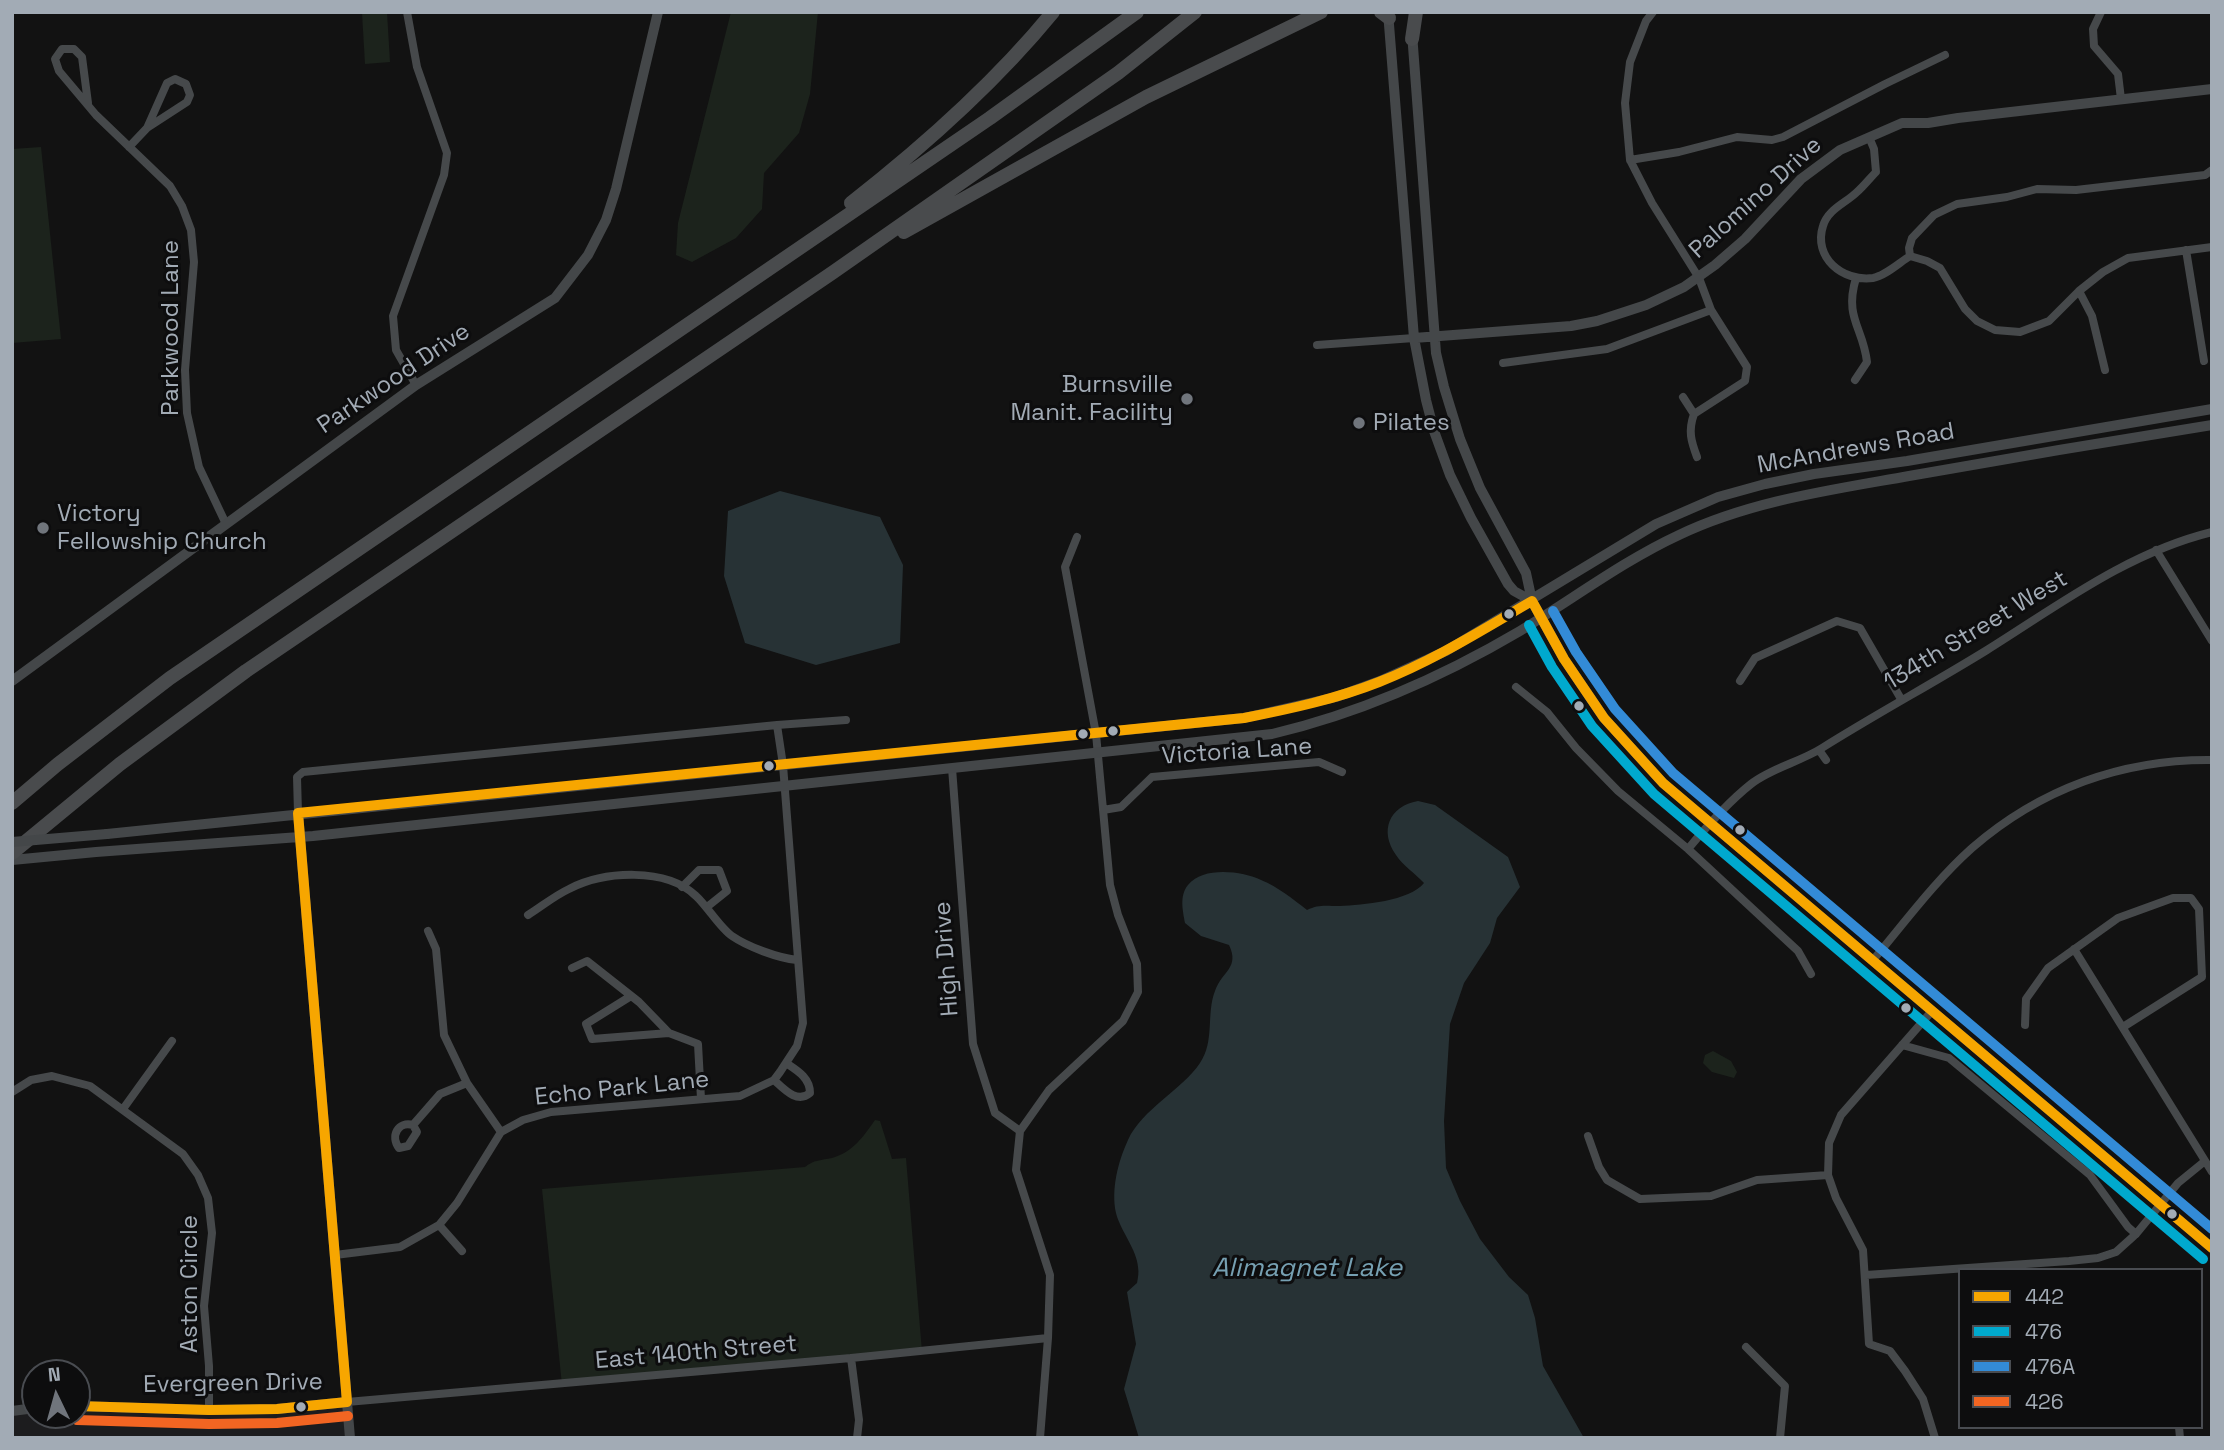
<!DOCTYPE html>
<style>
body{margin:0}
#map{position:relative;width:2224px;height:1450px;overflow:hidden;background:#121212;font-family:"Space Grotesk",sans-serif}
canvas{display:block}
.frame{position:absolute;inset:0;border:14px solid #a2abb5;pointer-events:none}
.legend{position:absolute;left:1958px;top:1268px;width:245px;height:161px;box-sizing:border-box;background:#0d0d0e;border:2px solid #494c51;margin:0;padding:9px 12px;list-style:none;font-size:21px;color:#a2abb5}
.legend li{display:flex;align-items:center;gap:14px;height:35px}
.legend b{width:35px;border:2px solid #494c51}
.north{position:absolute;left:21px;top:1359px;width:70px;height:70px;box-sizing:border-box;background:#0d0d0e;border:2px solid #494c51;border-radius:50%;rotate:355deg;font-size:19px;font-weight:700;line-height:28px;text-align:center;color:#a2abb5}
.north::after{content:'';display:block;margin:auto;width:24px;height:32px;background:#70757c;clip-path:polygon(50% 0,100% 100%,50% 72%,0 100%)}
</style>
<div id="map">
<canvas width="2224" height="1450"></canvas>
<div class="frame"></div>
<ul class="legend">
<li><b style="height:9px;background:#f7a600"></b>442</li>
<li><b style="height:9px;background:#00a9ce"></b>476</li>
<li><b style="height:9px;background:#338bd7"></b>476A</li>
<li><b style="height:9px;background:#f26522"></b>426</li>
</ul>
<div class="north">N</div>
</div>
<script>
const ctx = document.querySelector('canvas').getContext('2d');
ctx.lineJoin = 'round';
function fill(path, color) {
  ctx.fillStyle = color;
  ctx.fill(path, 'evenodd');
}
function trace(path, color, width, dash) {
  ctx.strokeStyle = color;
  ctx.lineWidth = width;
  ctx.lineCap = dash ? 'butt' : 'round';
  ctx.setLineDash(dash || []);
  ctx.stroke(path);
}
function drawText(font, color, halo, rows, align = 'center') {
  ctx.font = font + ' "Space Grotesk",sans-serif';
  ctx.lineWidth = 6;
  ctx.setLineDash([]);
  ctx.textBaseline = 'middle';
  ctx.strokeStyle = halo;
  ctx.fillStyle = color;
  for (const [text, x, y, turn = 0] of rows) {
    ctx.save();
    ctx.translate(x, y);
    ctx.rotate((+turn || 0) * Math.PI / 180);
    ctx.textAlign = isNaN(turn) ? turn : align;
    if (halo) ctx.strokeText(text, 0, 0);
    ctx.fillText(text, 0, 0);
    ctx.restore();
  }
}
const built = new Path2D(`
 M 347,1402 L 350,1438 L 12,1438 L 12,1411 L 35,1408 L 35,1415 L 77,1415 L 77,1406 L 209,1410 Z`);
const green = new Path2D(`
 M 387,12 L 390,62 L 365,64 L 362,13 Z
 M 731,12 L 818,12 L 810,94 L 799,133 L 764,173 L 762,209 L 736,238 L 692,262 L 676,255 L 678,223 Z
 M 41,147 L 61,339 L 12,343 L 12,149 Z
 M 1713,1051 L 1731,1061 L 1737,1072 L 1734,1078 L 1712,1072 L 1703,1063 L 1705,1055 Z
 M 875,1120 L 880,1121 L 892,1159 L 906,1158 L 922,1352 L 562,1385 L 542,1189 L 805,1167 C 813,1160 822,1160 832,1158 C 853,1152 863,1137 875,1120 Z`);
const water = new Path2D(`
 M 780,491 L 880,517 L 903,565 L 900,643 L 816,665 L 745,643 L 724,576 L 728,511 Z
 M 1418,801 L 1435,805 L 1508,857 L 1520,887 L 1497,918 L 1490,943 L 1464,983 L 1450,1024 L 1444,1121 L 1446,1168 L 1460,1201 L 1480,1239 L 1509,1277 L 1528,1295 L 1535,1318 L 1543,1366 L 1584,1438 L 1139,1438 L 1124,1389 L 1136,1344 L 1127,1292 L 1137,1283 C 1138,1278 1139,1272 1138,1267 C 1137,1250 1120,1230 1116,1213 C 1111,1189 1118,1162 1128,1140 C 1142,1109 1182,1090 1200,1063 C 1215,1041 1206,1014 1215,991 C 1222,971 1240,968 1229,945 L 1201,936 L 1185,923 C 1183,911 1179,896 1188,885 C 1203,866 1242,871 1261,880 C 1278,887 1293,899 1307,910 C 1319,904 1326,906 1340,906 C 1362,905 1410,901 1424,883 C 1416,874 1403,866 1396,855 C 1379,831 1389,806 1418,801 Z`);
const street = new Path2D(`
 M 407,12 L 417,67 L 447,153 L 444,175 L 393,316 L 396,350 L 416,385
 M 1653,12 L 1646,21 L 1630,62 L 1625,103 L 1630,160 L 1652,203 L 1699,278 L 1711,310 L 1747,367 L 1745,381 L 1694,414
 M 2101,12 L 2093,29 L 2094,46 L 2118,74 L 2121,99
 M 88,103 L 82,57 L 74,49 L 62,49 L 55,59 L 59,71 L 96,115 L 170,186 L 182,206 L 191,230 L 194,262 L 185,370 L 187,413 L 199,467 L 226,524
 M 1869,137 L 1874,149 L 1876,172 C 1870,178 1864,186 1857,192 C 1846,203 1828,209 1823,226 C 1813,257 1842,282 1873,278 C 1885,276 1899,263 1910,256 L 1927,261 L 1940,268 L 1965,309 L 1977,321 L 1995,330 L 2020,332 L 2049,321 L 2079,291 L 2103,272 L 2128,258 L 2212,247
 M 129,147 L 147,128 L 187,102 L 190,95 L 186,84 L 175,79 L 167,83 L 147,128
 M 1630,160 L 1679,152 L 1737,137 L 1772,140 L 1783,137 L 1885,84 L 1945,55
 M 2186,250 L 2204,361
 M 1910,256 L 1909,248 L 1912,238 L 1934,215 L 1957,204 L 2007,197 L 2037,189 L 2076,190 L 2205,175 L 2212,170
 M 2079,291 L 2092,316 L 2105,370
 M 1317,345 L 1414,338
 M 1503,363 L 1607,349 L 1711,310
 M 1855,380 L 1867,362 C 1863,327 1844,318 1856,278
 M 1683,397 L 1694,414 C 1688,431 1691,441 1697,457
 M 2156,550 L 2212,641
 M 1740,681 L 1755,658 L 1837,621 L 1860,628 L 1901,699
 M 1516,687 L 1547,712 L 1576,748 L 1618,791 L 1688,849 L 1798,951 L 1811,974
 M 777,725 L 846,720
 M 1819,750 L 1826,760
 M 952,768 L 973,1044 L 995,1113 L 1020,1131
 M 1103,810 L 1121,807 L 1152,777 L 1319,762 L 1342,772
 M 298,813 L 297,777 L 303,772 L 777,725 L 783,765 L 803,1023 L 797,1046 L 780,1072 L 774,1080 L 740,1096 L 551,1112 L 523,1120 L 501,1132 L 457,1203 L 439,1225 L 400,1247 L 335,1255
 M 1688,849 C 1707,826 1727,803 1751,784 C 1771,768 1800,762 1822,748 C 1876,714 1932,684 1987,650 C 2059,605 2127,553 2212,532
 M 682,887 L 699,870 L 719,870 L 727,891 L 707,907
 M 528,915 C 541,907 554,896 569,889 C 604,871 666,867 696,896 C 707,906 721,929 732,936 C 748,947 778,958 797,960
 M 428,931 L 436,949 L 444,1035 L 467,1083 L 501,1132
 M 2074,949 L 2212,1172
 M 1873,960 C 1905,922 1935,881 1972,848 C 2040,789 2122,759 2212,760
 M 572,968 L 587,961 L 639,1002 L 669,1033
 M 631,996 L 586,1024 L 592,1039 L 669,1033 L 698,1044 L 701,1099
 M 1932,1011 L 1841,1115 L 1829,1143 L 1828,1175 L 1836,1198 L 1863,1250 L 1869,1344 L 1890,1351 L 1905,1371 L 1923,1399 L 1935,1438
 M 2025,1025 L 2026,999 L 2048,968 L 2118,918 L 2173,898 L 2191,898 L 2199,909 L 2202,977 L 2123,1027
 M 1902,1045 L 1949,1058 L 2090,1175 L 2128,1227 L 2136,1234
 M 774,1080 C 784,1089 797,1104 810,1093 C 810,1078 798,1071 786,1063
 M 12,1092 L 31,1080 L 52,1076 L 90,1086 L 183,1154 L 198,1175 L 208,1198 L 212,1233 L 204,1306 L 209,1366 L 209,1410
 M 123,1109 L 172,1041
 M 413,1125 L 417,1132 L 408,1146 L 399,1148 C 390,1136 398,1121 413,1125 L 440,1094 L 467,1083
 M 1588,1136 L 1599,1167 L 1607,1180 L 1640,1199 L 1711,1196 L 1757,1180 L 1828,1175
 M 439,1225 L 462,1251
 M 1866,1275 L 2069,1261 L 2098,1258 L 2116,1252 L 2136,1234 L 2178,1183 L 2205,1161
 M 1746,1347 L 1785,1386 L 1780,1438
 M 851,1358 L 859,1420 L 857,1438
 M 347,1402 L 851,1358 L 1048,1338
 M 2179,1427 L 2180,1438
 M 1040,1438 L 1048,1338 L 1050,1275 L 1016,1170 L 1020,1131 L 1049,1090 L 1123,1021 L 1138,992 L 1137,964 L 1118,915 L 1110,885 L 1096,734 L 1065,567 L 1077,537`);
const secondary = new Path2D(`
 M 1388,12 L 1414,338 L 1426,400 L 1434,431 L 1450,475 L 1471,518 L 1508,584 L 1514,591 L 1532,601
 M 1412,33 L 1436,353 L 1444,387 L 1460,439 L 1480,488 L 1526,573 L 1532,601 L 1564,659 L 1604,718 L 1663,783 L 2212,1248
 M 1414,338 L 1571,326 L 1597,321 L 1646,305 L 1684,287 L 1715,265 L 1745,239 L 1801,179 L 1840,150 L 1902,123 L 1928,123 L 1958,118 L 2212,89
 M 12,681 L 416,385 L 555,298 L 588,255 L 606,220 L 616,189 L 658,12
 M 298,813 L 350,1438
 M 107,834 L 1244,718 L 1336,697 L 1380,681 L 1446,651 L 1656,524 L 1718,497 L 1765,484 L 1814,474 L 1907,461 L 2212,409
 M 12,860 L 96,852 L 313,836 L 1272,734 C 1361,713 1442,677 1520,631 C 1573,599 1623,561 1679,535 C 1750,501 1831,490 1909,476 C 2010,458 2111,441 2212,425
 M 77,1406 L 209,1410 L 277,1409 L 347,1402
 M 12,1411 L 35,1408`);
const highway = new Path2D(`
 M 1381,12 L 1389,18
 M 1412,39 L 1416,12
 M 851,203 C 924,146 994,84 1053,12
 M 904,232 L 1146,97 L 1321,12
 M 12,803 L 58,764 L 170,678 L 990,118 L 1137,12
 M 12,853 L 120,764 L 246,671 L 832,273 L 1118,73 L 1195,12`);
const secondaryBridge = new Path2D(`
 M 12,842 L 107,834`);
const bus1 = new Path2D(`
 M 347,1402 L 298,813 L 1244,718 C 1290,709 1336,699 1379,682 C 1433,661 1482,630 1532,601 L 1564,659 L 1604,718 L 1663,783 L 2212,1248
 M 77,1406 L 209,1410 L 277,1409 L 347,1402`);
const bus2 = new Path2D(`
 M 1529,625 L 1552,667 L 1592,726 L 1654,794 L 2203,1259`);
const bus3 = new Path2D(`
 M 1553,611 L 1576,652 L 1615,709 L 1673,773 L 2212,1229`);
const bus4 = new Path2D(`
 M 77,1420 L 209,1424 L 277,1423 L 348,1416`);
const markers = [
 [1187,399,7,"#70757c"],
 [1359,423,7,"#70757c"],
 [43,528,7,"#70757c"],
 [1509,614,6,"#a2abb5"],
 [1579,706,6,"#a2abb5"],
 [1113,731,6,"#a2abb5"],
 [1083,734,6,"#a2abb5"],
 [769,766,6,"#a2abb5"],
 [1740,830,6,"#a2abb5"],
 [1906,1008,6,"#a2abb5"],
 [2172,1214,6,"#a2abb5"],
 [301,1407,6,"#a2abb5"]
];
const streetNames = [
 ["Palomino Drive",1756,198,-42],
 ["Parkwood Lane",171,328,-90],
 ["Parkwood Drive",394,379,-34],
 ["McAndrews Road",1856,449,-10],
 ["134th Street West",1976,631,-31],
 ["Victoria Lane",1237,752,-4],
 ["High Drive",947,959,-94],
 ["Echo Park Lane",622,1089,-6],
 ["Aston Circle",190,1284,-90],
 ["East 140th Street",696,1353,-5],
 ["Evergreen Drive",233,1384,-1]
];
const poiNames = [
 ["Burnsville",1173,385,"right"],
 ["Manit. Facility",1173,413,"right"],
 ["Pilates",1373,423],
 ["Victory",57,514],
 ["Fellowship Church",57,542]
];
const waterNames = [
 ["Alimagnet Lake",1307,1269]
];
fill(built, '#1c1c1e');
fill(green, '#1c231c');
fill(water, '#273235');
trace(street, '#46494b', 8);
trace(secondary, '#444749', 10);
trace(highway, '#494b4d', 14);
trace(secondaryBridge, '#444749', 10);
trace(bus1, '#f7a600', 10);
trace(bus2, '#00a9ce', 10);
trace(bus3, '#338bd7', 10);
trace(bus4, '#f26522', 10);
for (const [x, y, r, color] of markers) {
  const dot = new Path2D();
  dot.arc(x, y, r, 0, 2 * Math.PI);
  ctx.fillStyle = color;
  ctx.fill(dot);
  trace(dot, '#0d0d0e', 2.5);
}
drawText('24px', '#a2abb5', '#0d0d0e', streetNames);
drawText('24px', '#a2abb5', '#0d0d0e', poiNames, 'left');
drawText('italic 26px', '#76a0b2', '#0d0d0e', waterNames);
</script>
